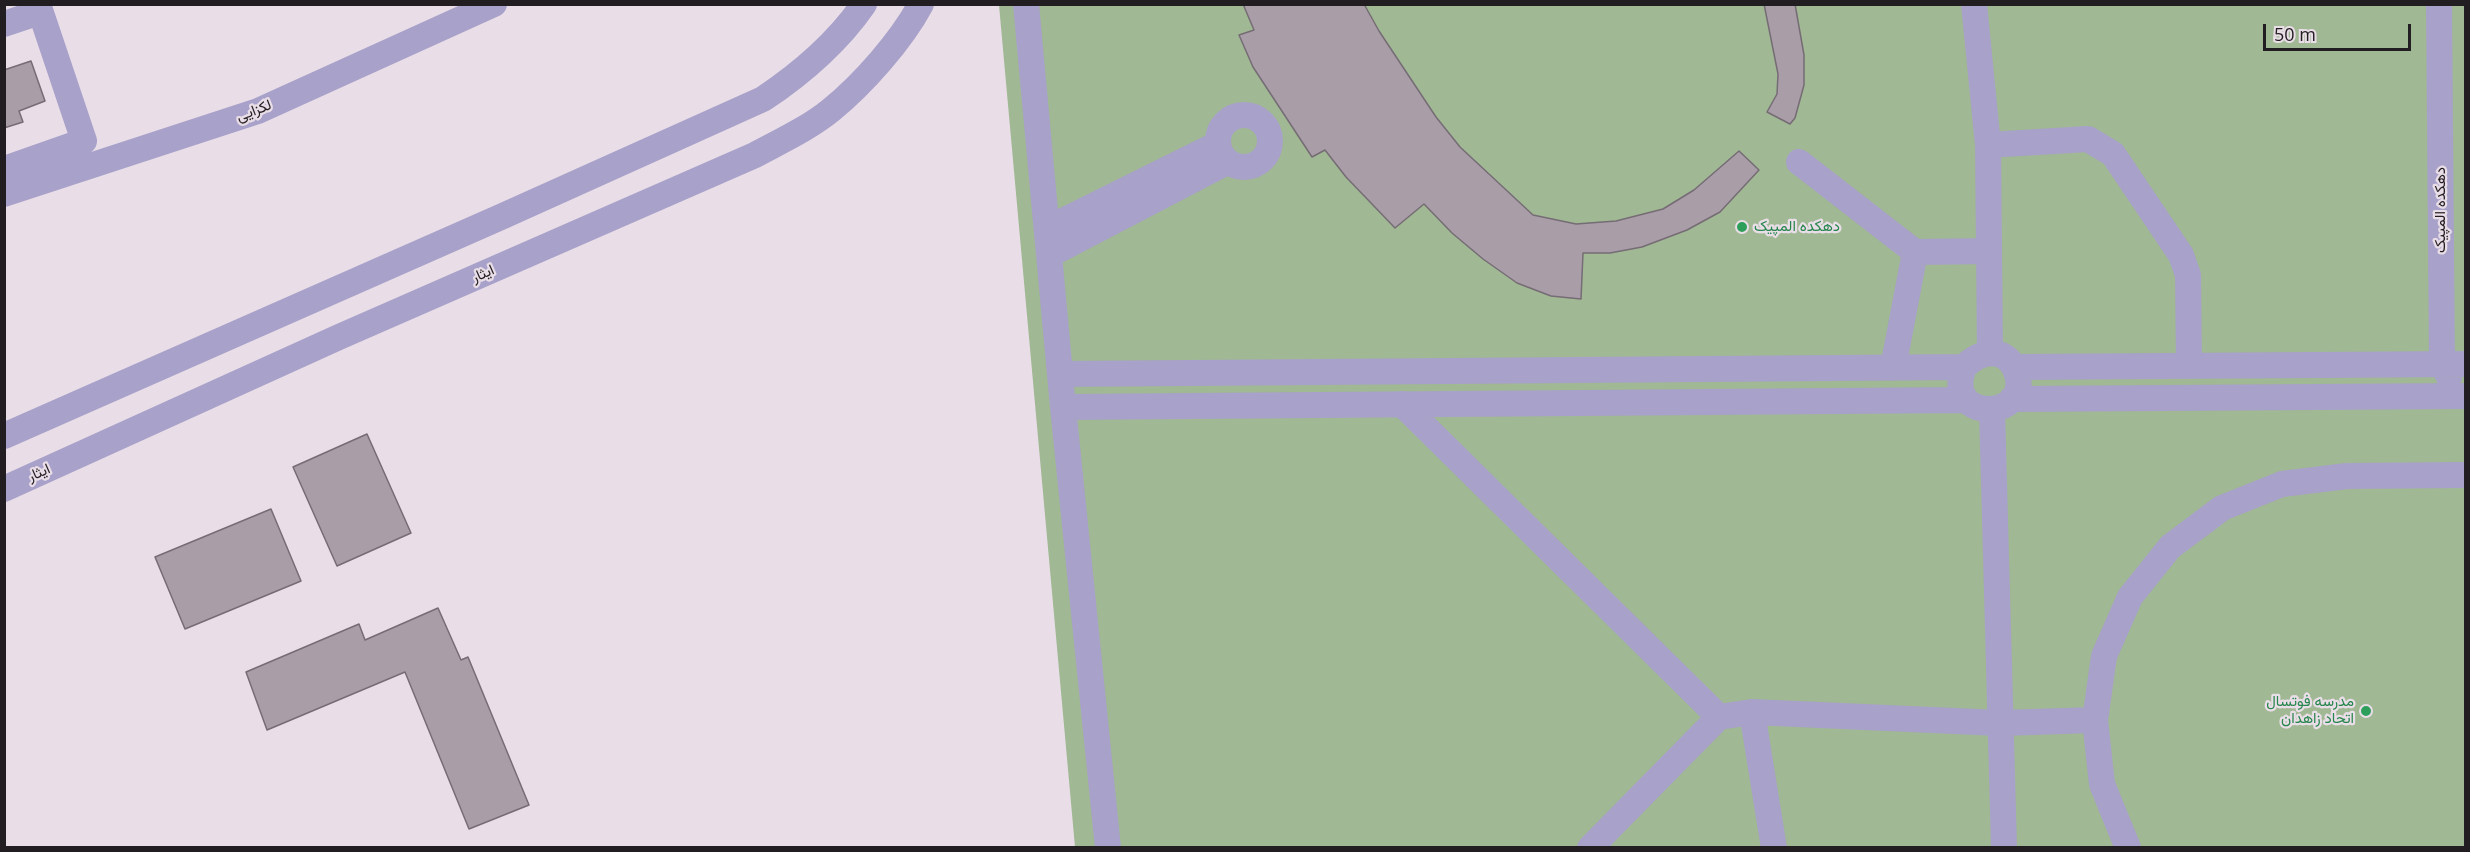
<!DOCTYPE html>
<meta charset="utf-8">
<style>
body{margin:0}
#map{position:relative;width:2470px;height:852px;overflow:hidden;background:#e9dee7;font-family:"Open Sans",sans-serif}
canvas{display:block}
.frame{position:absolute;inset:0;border:6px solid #211d20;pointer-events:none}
.scale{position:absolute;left:2263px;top:24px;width:148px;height:27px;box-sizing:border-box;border:3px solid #211d20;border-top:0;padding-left:8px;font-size:18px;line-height:21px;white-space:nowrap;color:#211d20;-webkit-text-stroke:4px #e9dee7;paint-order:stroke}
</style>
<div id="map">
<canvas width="2470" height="852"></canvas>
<div class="frame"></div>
<div class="scale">50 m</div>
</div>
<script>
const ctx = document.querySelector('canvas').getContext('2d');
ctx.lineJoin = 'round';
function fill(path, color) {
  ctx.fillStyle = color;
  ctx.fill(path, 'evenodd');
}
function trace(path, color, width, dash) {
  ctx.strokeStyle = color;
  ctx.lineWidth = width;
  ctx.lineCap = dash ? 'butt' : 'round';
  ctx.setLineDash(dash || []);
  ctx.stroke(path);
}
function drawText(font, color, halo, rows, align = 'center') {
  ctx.font = font + ' "Open Sans",Vazirmatn,sans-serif';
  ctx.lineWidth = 4.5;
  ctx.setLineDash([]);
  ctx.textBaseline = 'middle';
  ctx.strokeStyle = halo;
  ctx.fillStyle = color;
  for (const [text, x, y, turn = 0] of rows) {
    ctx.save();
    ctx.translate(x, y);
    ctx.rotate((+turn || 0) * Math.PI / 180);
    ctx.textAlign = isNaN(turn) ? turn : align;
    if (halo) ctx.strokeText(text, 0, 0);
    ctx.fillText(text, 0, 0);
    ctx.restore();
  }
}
const green = new Path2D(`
 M 999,5 L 2465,5 L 2465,847 L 1075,847 Z`);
const building = new Path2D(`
 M 1243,4 L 1364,4 L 1379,31 L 1436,117 L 1460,147 L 1533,215 L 1576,224 L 1616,221 L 1663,209 L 1694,190 L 1739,151 L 1759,170 L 1720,212 L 1687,230 L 1642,247 L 1610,253 L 1583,253 L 1581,299 L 1551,296 L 1517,283 L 1483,259 L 1452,233 L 1424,204 L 1395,228 L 1346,177 L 1325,150 L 1312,157 L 1253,67 L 1239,35 L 1254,30 Z
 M 1764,4 L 1795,4 L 1804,55 L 1804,85 L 1795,118 L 1790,124 L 1767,112 L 1777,94 L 1778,74 Z
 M 31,61 L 45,101 L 19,111 L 23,122 L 4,128 L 4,70 Z
 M 367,434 L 411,533 L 337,566 L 293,467 Z
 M 271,509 L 301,581 L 185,629 L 155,557 Z
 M 438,608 L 461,660 L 468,657 L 529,805 L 469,829 L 405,672 L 267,730 L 246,672 L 359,624 L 365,640 Z`);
const minor = new Path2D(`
 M 1026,4 L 1063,407 L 1108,848
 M 1974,4 L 1988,145 L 1990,353
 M 2439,4 L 2442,364 L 2449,377
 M 4,24 L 40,12
 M1218 141a26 26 0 1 1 52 0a26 26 0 1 1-52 0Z
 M 1988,145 L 2088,139 L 2113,154 L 2181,255 L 2188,275 L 2189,366
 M 1799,162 L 1915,252
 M 4,169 L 84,141 L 38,4
 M 4,194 L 258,111 L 494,4
 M 1047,229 L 1218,144
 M 1049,255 L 1227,162
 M 2014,367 L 2466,364
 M 1893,368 L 1915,252 L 1989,251
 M 1060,374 L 1964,367 C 1979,352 2003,345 2015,369 C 2038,419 1941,426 1964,367
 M 2012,399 L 2466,396
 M 1402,404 L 1719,717
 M 1063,407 L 1966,400
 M 1992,410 L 2004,848
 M 4,436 L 503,216 L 763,99 C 802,73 837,43 864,4
 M 4,489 L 339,337 L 755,155 C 781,141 809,128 831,110 C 863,84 901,41 921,4
 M 1752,712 L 1774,848
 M 1590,848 L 1719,717 L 1752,712 L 2000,723 L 2095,720
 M 2128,848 L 2102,784 L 2095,720 L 2104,656 L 2130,597 L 2170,547 L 2222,508 L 2282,484 L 2347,476 L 2466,475`);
const markers = [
 [1742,227,6,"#2e9e5b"],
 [2366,711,6,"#2e9e5b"]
];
const streetNames = [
 ["لکزایی",254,111,-21],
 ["دهکده المپیک",2441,210,-90],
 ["ایثار",483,274,-24],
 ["ایثار",39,473,-24]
];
const leisureNames = [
 ["دهکده المپیک",1754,227],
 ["مدرسه فوتسال",2354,702,"right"],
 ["اتحاد زاهدان",2354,719,"right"]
];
fill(green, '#a0b894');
fill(building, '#a99ea7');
trace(building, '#766c75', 1.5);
trace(minor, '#a8a1c9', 26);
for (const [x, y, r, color] of markers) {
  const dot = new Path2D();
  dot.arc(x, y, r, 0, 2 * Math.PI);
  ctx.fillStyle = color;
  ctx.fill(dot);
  trace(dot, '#e9dee7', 2);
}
drawText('15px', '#211d20', '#e9dee7', streetNames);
drawText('15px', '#27864d', '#e9dee7', leisureNames, 'left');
</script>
